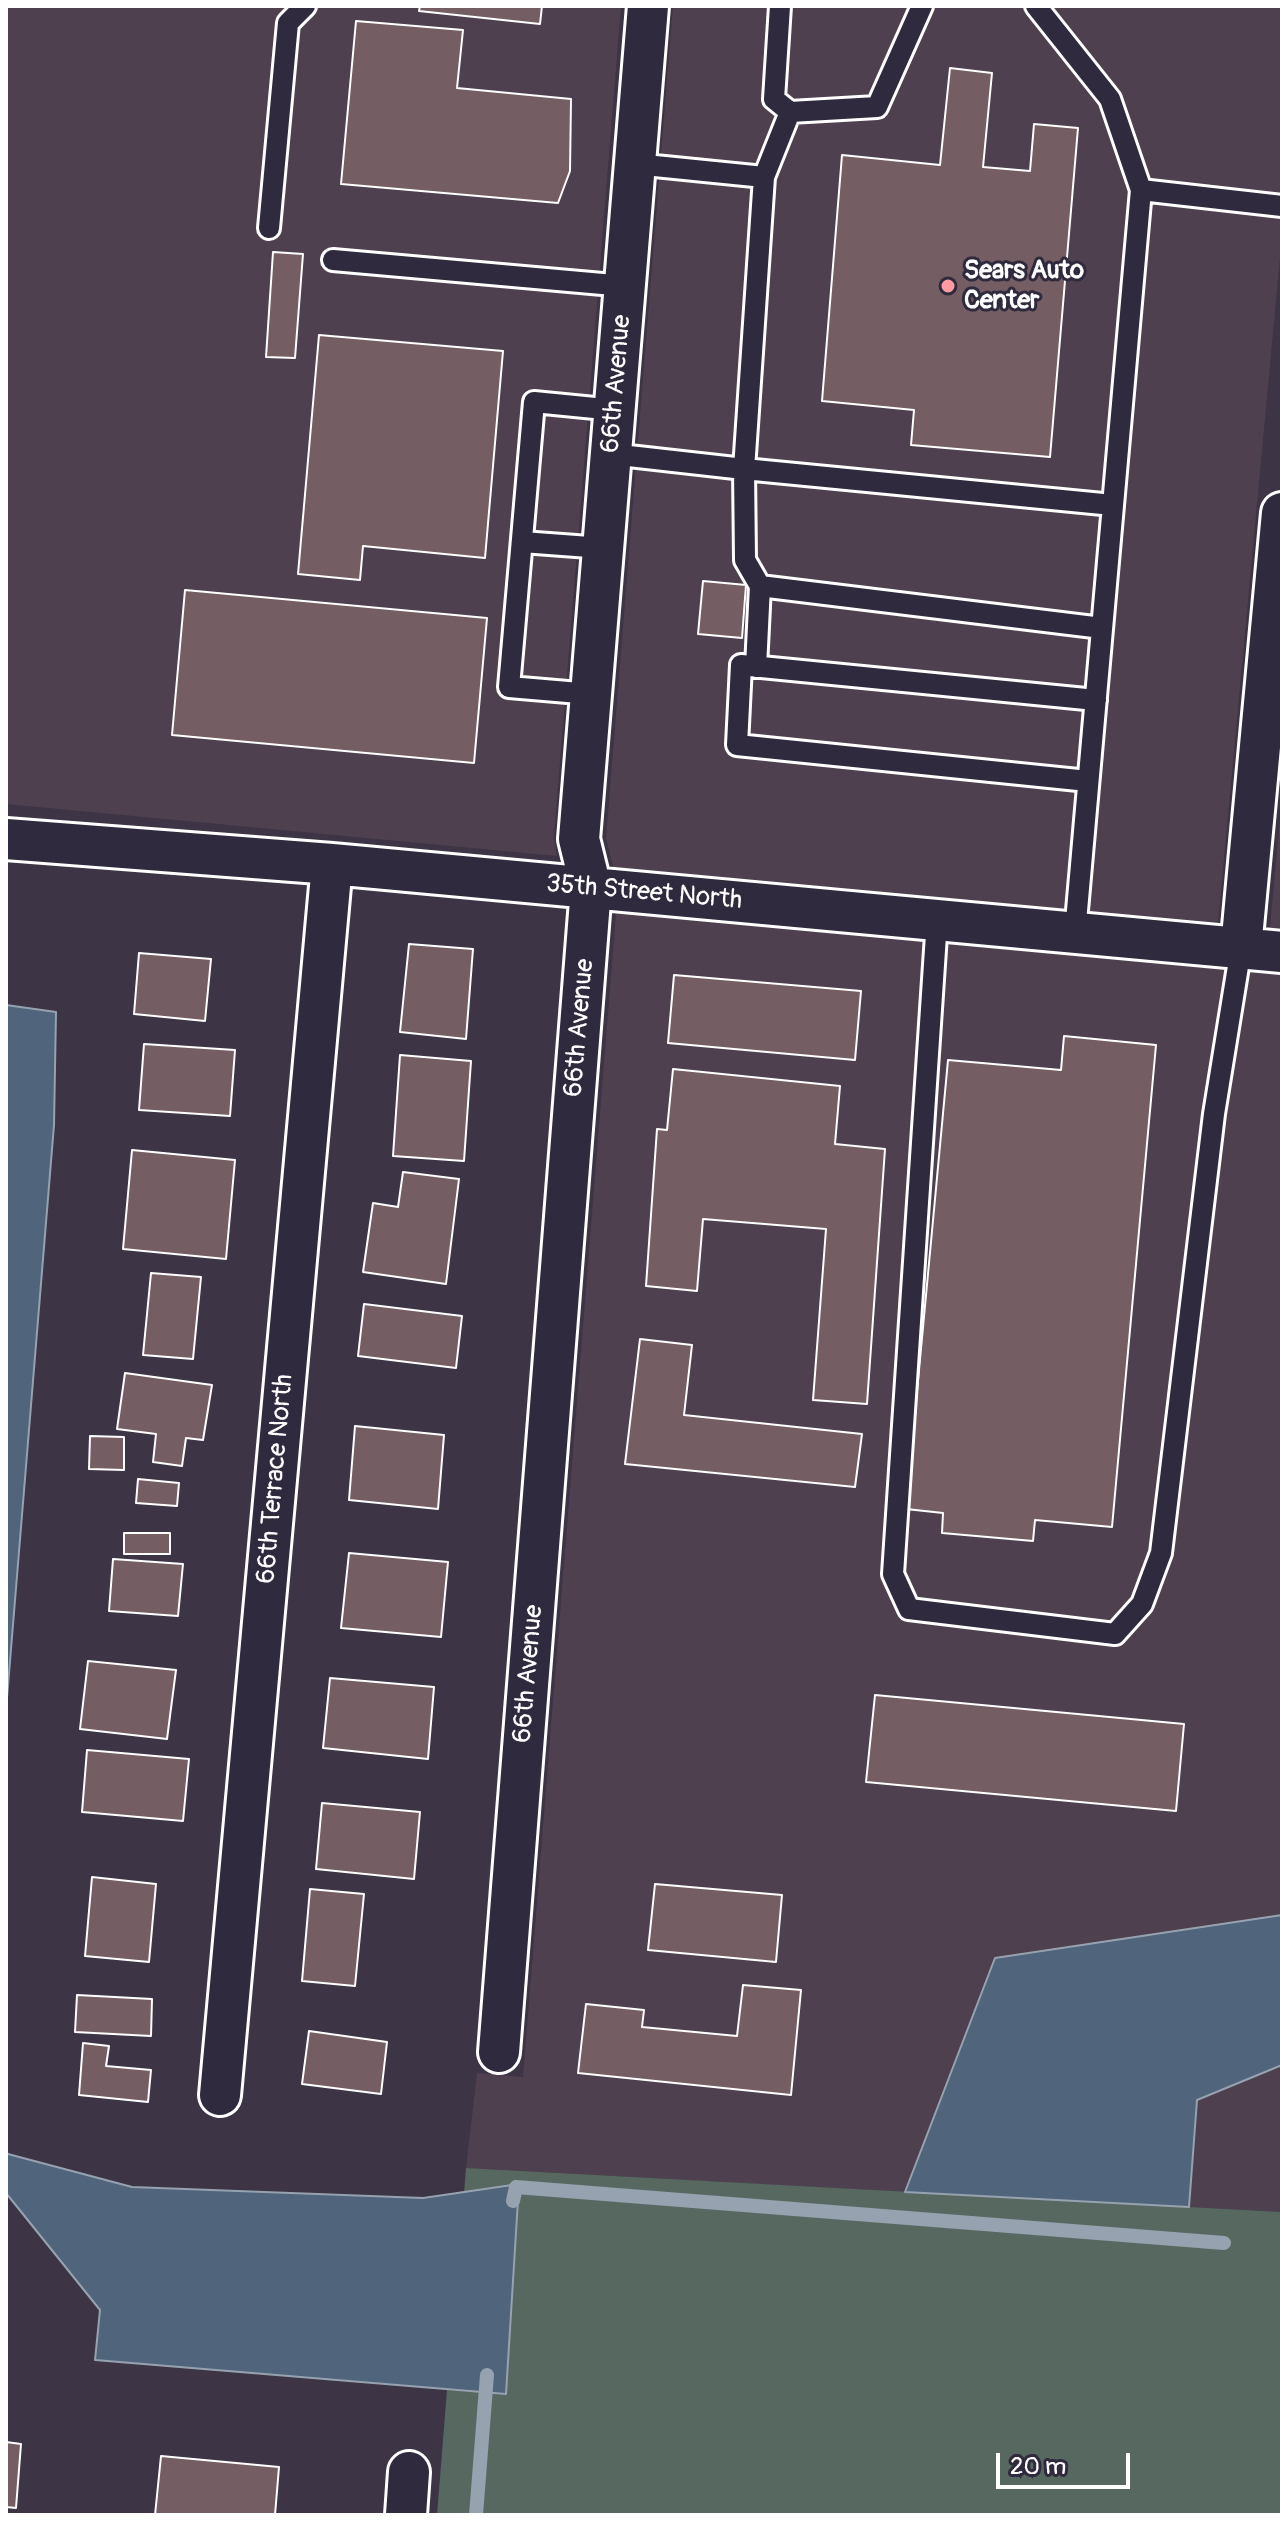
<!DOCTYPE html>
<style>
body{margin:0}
#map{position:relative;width:1288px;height:2521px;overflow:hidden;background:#3d3445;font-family:Pangolin,sans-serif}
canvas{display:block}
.frame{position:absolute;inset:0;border:8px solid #fff;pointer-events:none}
.scale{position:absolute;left:996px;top:2453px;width:134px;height:36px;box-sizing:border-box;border:4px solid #fff;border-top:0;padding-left:10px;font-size:24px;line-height:28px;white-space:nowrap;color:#fff;-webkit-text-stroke:6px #2f2a3d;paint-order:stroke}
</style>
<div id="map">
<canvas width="1288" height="2521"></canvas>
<div class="frame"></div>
<div class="scale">20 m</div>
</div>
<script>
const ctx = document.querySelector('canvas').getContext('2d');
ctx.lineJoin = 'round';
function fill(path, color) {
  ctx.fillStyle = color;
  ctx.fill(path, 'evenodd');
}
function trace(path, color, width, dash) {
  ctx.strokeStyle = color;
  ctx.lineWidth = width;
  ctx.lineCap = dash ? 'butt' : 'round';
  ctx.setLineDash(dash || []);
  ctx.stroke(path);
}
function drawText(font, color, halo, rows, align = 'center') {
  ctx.font = font + ' Pangolin,sans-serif';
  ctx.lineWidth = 6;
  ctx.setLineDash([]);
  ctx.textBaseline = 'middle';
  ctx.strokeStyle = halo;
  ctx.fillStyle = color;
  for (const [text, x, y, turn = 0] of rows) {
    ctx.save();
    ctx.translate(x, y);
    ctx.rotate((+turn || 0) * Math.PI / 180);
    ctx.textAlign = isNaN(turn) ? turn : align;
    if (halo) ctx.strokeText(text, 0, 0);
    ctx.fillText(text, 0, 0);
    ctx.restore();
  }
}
const built = new Path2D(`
 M 6,6 L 621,6 L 554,837 L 557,856 L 6,804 Z
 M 673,6 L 1282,6 L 1282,236 L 1218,923 L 613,867 L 606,838 Z
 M 1282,796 L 1282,929 L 1270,928 Z
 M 616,913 L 1282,975 L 1282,1915 L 995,1958 L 905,2192 L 466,2168 L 477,2073 L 523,2077 Z
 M 1282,2065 L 1282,2212 L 1189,2207 L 1197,2100 Z`);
const green = new Path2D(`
 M 466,2168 L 1282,2212 L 1282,2515 L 437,2515 L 447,2390 L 506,2394 L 519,2185 L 464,2193 Z`);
const water = new Path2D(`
 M 6,1005 L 56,1012 L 54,1125 L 6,1710 Z
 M 1282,1915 L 1282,2065 L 1197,2100 L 1189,2207 L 905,2192 L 995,1958 Z
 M 6,2151 L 8,2154 L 132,2187 L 423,2198 L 519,2184 L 506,2394 L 95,2360 L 100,2310 L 6,2193 Z`);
const stream = new Path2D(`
 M 513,2201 L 516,2187 L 1224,2243
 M 476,2515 L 487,2375`);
const building = new Path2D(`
 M 420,6 L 542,6 L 540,24 L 419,11 Z
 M 356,21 L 463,30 L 457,88 L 571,99 L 570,171 L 558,203 L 341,184 Z
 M 950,68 L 992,73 L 983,167 L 1030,171 L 1034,124 L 1078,128 L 1050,457 L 911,445 L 914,410 L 822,401 L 842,155 L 940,165 Z
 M 273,252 L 303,254 L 295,358 L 266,357 Z
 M 319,335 L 503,351 L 485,558 L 363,546 L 360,580 L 298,574 Z
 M 703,581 L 746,585 L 742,638 L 698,634 Z
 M 185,590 L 487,618 L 474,763 L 172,735 Z
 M 409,944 L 473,949 L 466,1039 L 400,1032 Z
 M 139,953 L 211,959 L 205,1021 L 134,1014 Z
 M 674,975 L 861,991 L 855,1060 L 668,1043 Z
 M 1064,1036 L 1156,1045 L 1112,1527 L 1035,1520 L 1033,1541 L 942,1533 L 943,1513 L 906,1509 L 948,1060 L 1061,1070 Z
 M 144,1044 L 235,1050 L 230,1116 L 139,1110 Z
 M 400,1055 L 471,1061 L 464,1161 L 393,1156 Z
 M 673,1069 L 840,1086 L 835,1144 L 885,1149 L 867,1404 L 813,1400 L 826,1229 L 703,1219 L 697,1291 L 646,1286 L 657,1129 L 667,1130 Z
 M 132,1150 L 235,1160 L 226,1259 L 123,1249 Z
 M 403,1172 L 459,1179 L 446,1284 L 363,1272 L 373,1203 L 398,1207 Z
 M 151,1273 L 201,1277 L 193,1359 L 143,1355 Z
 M 364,1304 L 462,1316 L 456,1368 L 358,1356 Z
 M 640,1339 L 692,1345 L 684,1415 L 862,1434 L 855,1487 L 625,1464 Z
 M 125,1373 L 212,1385 L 203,1440 L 186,1438 L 182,1466 L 153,1462 L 156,1434 L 117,1429 Z
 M 355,1426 L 444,1435 L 438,1509 L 349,1500 Z
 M 90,1436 L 124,1437 L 124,1470 L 89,1469 Z
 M 138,1479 L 179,1483 L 177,1506 L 136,1503 Z
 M 124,1533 L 170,1533 L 170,1554 L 124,1554 Z
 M 349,1553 L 448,1562 L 441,1637 L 341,1628 Z
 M 113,1559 L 183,1564 L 178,1616 L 109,1611 Z
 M 88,1661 L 176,1670 L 167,1739 L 80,1729 Z
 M 330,1678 L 434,1687 L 428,1759 L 323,1748 Z
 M 875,1695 L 1184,1724 L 1176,1811 L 866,1782 Z
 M 87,1750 L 189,1759 L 183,1821 L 82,1812 Z
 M 322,1803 L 420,1812 L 414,1879 L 316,1869 Z
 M 92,1877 L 156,1884 L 149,1962 L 85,1956 Z
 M 655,1884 L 782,1895 L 776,1962 L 648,1950 Z
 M 310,1889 L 364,1894 L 355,1986 L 302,1981 Z
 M 743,1985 L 801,1990 L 791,2095 L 578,2073 L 586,2004 L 644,2010 L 642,2027 L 737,2036 Z
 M 77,1995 L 152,1999 L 151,2036 L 75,2032 Z
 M 309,2031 L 387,2042 L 381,2094 L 302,2084 Z
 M 83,2043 L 109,2046 L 106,2066 L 151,2070 L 148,2102 L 79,2095 Z
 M 6,2442 L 21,2444 L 16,2508 L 6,2507 Z
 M 161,2456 L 279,2467 L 275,2515 L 155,2515 Z`);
const lane = new Path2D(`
 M 780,6 L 774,99 L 790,112
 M 1036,6 L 1110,99 L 1141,190
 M 635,164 L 764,177 L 790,112 L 877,107 L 922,6
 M 269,228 L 288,23 L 305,6
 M 333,260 L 625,286
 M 611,454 L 744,469 L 764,177
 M 522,542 L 603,548
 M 1102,628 L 760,586 L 745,560 L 744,469 L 1113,505
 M 756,667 L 760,586
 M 591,694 L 509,687 L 534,402 L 615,410
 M 1088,781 L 737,745 L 741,665 L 1096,700
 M 937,920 L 893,1574 L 909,1609 L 1115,1634 L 1142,1604 L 1161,1553 L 1214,1114 L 1241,948
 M 1075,933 L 1141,190 L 1282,206`);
const street = new Path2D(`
 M 6,839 L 332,864 L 1282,952
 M 1241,948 L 1282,513
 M 499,2052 L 591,888 L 579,839 L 648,6
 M 220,2095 L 332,864
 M 406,2515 L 409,2472`);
const markers = [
 [948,286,8,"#ff9aa2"]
];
const poiNames = [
 ["Sears Auto",964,271],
 ["Center",964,301]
];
const streetNames = [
 ["66th Avenue",617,384,-85],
 ["35th Street North",644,893,5],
 ["66th Avenue",580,1028,-85],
 ["66th Terrace North",276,1479,-85],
 ["66th Avenue",529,1674,-85]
];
fill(built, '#4e404e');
fill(green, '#576860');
fill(water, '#50647b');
trace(water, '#96a2b0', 2);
trace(stream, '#96a2b0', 14);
fill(building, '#745d63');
trace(building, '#fff', 2);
trace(lane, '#fff', 26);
trace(street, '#fff', 46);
trace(lane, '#2f2a3d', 20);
trace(street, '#2f2a3d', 40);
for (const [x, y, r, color] of markers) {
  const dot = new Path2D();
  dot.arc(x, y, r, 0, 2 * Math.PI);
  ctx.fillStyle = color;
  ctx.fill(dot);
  trace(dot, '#2f2a3d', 3);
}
drawText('bold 26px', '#fff', '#2f2a3d', poiNames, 'left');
drawText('26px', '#fff', '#2f2a3d', streetNames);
</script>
